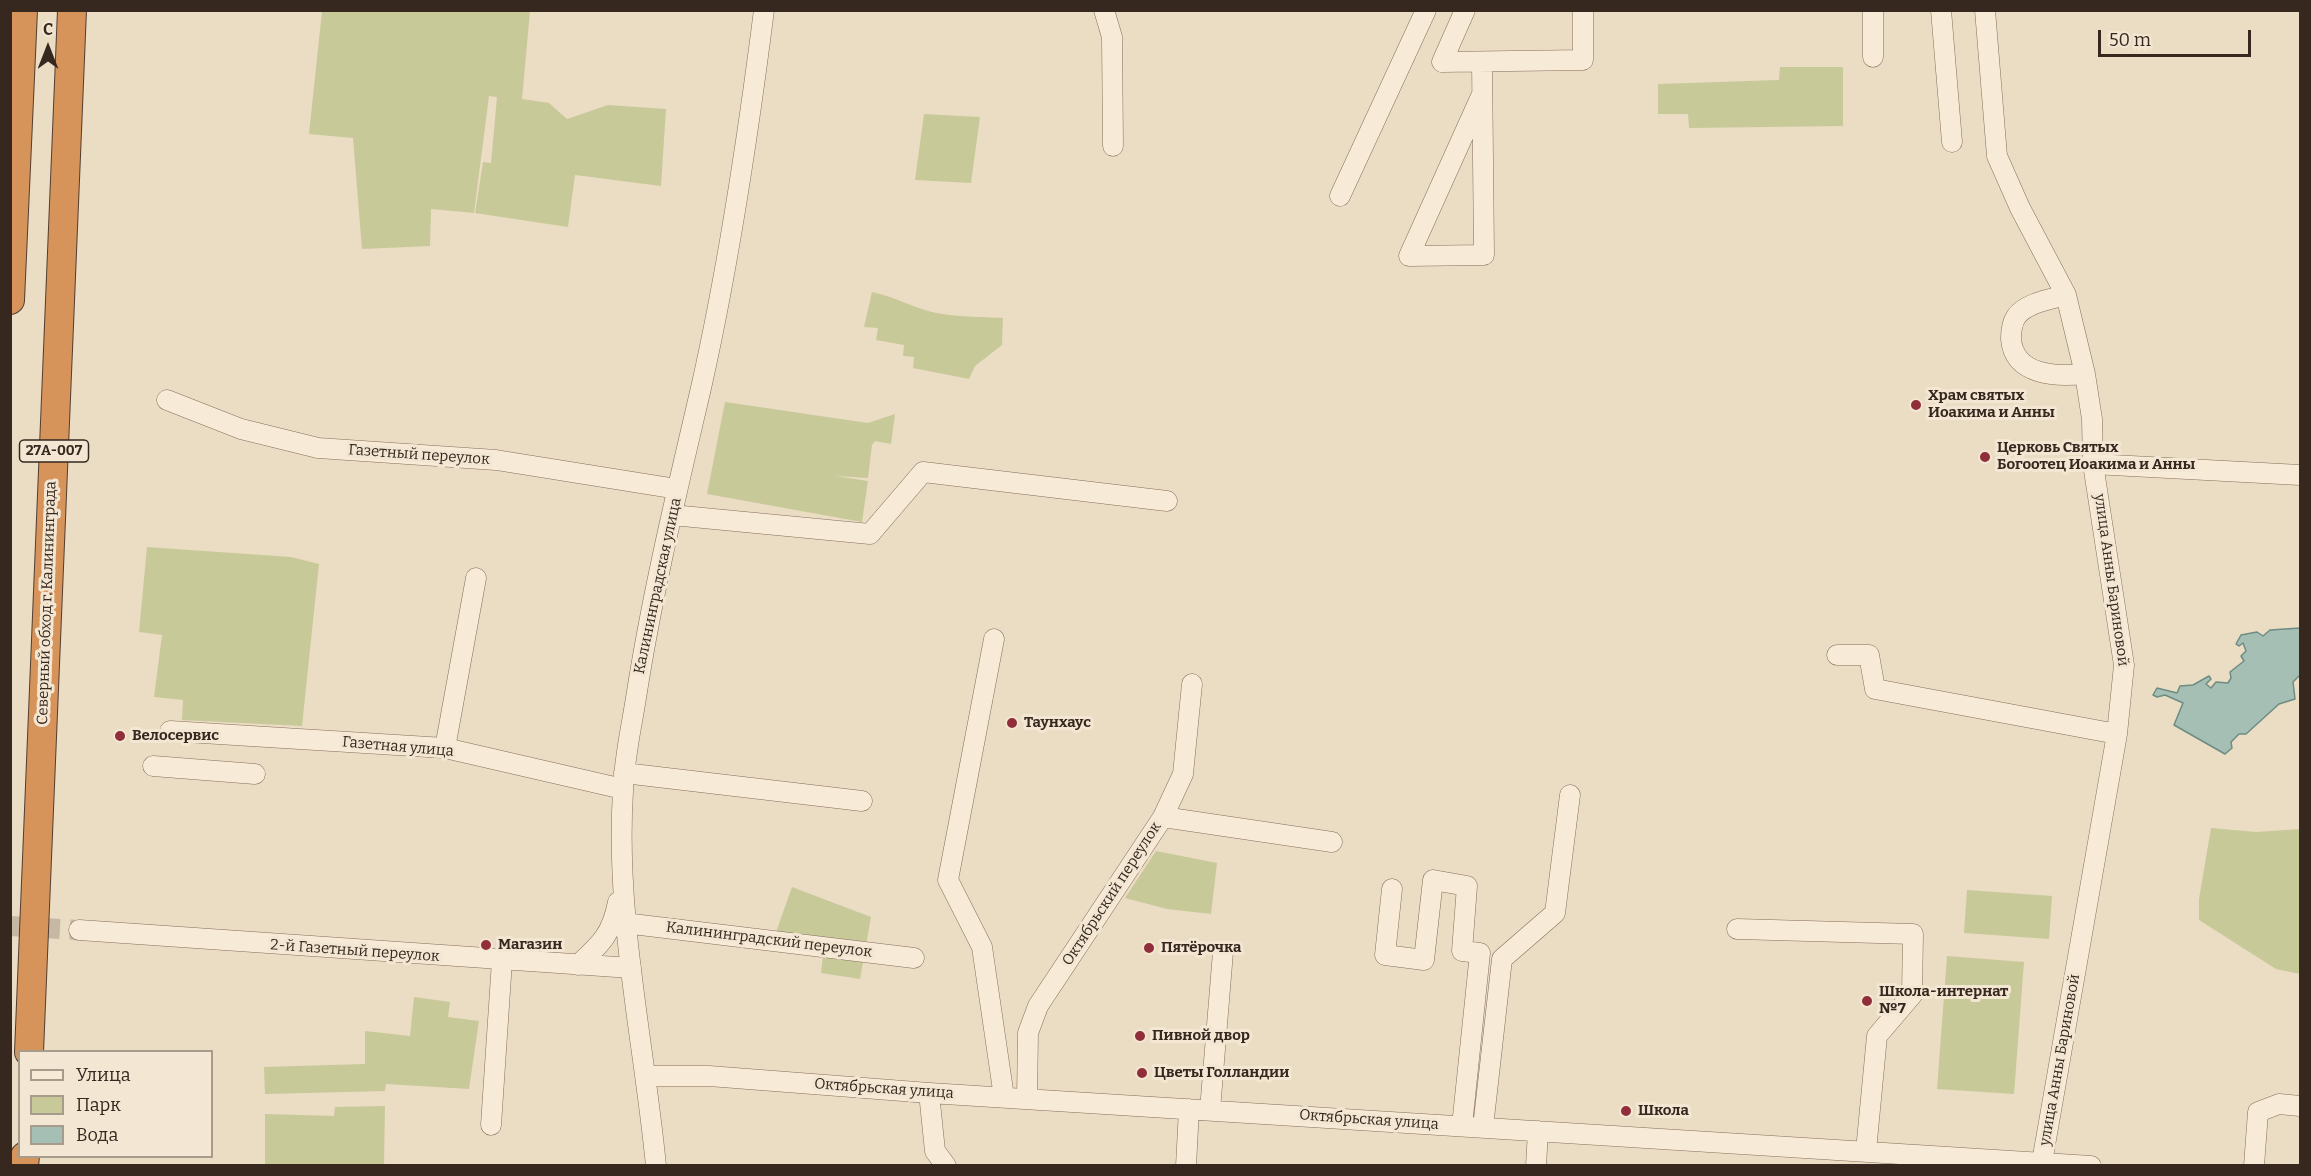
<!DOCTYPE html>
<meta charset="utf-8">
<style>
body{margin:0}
#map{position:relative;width:2311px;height:1176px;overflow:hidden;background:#ebdcc4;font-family:Bitter,serif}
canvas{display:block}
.frame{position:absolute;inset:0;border:12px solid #36281f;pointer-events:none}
.legend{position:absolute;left:18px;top:1050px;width:195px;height:108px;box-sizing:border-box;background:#f3e7d3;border:2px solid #a79b8b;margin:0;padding:8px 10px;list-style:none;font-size:18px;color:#36281f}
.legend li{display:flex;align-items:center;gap:12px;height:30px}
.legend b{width:30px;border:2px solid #a79b8b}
.north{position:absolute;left:18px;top:18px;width:60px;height:60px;-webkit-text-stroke:4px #f3e7d3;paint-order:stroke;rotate:0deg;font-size:16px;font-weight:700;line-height:24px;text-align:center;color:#36281f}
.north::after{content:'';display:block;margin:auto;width:21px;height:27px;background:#36281f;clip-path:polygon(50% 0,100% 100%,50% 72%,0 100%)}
.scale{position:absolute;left:2098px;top:30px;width:153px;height:27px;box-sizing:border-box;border:3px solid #36281f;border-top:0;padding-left:8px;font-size:18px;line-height:21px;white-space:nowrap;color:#36281f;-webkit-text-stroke:4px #f3e7d3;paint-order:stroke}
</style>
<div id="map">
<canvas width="2311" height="1176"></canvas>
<div class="frame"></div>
<ul class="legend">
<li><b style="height:8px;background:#f7ead7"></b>Улица</li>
<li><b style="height:16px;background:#c8c999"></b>Парк</li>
<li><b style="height:16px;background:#a6bfb5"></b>Вода</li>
</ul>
<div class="north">С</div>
<div class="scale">50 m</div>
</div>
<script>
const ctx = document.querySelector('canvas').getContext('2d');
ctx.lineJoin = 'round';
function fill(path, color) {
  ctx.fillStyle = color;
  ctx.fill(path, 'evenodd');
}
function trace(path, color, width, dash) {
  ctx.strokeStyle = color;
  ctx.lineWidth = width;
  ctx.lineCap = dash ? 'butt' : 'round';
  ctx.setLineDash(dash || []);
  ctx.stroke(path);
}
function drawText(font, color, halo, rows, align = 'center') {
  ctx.font = font + ' Bitter,serif';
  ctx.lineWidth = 6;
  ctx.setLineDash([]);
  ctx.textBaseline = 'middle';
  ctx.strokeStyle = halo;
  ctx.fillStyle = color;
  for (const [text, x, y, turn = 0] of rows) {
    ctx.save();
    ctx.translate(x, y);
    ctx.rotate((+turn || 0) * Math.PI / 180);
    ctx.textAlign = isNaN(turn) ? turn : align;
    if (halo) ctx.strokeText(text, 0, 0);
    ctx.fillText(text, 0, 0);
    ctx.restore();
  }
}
const green = new Path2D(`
 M 322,11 L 530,11 L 522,99 L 549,103 L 567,119 L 608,105 L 666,109 L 661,186 L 575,175 L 568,227 L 475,213 L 483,162 L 491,163 L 497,97 L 489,96 L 474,213 L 431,209 L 430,246 L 362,249 L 353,138 L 309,134 Z
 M 1780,67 L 1843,67 L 1843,126 L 1689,128 L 1688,114 L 1658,114 L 1658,84 L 1779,80 Z
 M 924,114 L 980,117 L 971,183 L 915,180 Z
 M 872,292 C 891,296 906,304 925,310 C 945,317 981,317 1003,318 L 1002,345 L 975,366 L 969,379 L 913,368 L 914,357 L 903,356 L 904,345 L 876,340 L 878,328 L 864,327 Z
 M 725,402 L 868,423 L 895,414 L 891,444 L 875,441 L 872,445 L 868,478 L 835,476 L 868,481 L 862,522 L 707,494 Z
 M 147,547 L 291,557 L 319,564 L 302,726 L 182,720 L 183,700 L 154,697 L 162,635 L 139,632 Z
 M 2211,828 L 2256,832 L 2300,829 L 2300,974 L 2276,969 L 2199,920 L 2199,899 Z
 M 1156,851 L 1217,863 L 1211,914 L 1167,909 L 1125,898 Z
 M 792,887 L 871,917 L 860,979 L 821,973 L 823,956 L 775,935 Z
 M 1967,890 L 2052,896 L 2049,939 L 1964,933 Z
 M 1947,956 L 2024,962 L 2014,1094 L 1937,1089 Z
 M 414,997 L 450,1002 L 448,1017 L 479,1021 L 469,1089 L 386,1084 L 385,1091 L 265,1094 L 264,1067 L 365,1064 L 365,1031 L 410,1036 Z
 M 385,1106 L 384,1165 L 265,1165 L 265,1114 L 334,1116 L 335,1107 Z`);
const water = new Path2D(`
 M 2300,628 L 2300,675 L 2293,682 L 2295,699 L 2279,704 L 2246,734 L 2239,734 L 2231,742 L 2232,748 L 2225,754 L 2174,725 L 2183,703 L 2165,695 L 2157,697 L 2153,695 L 2157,688 L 2177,693 L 2180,686 L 2193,685 L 2209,676 L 2211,679 L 2206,684 L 2211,688 L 2216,682 L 2228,683 L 2231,678 L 2230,672 L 2244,661 L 2241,656 L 2246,651 L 2243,643 L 2239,646 L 2236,644 L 2241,635 L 2257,632 L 2263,636 L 2270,630 Z`);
const minorTunnel = new Path2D(`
 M 10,926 L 79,930`);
const minor = new Path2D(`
 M 1104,10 L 1112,37 L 1113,146
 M 1465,10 L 1442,62 L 1583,60 L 1583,10
 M 1873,10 L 1873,57
 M 1941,10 L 1952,142
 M 1985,10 L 1997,156 L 2020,208 L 2066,295 L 2085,374 L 2092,419 L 2093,464 L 2124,665 L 2117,734 L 2042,1162
 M 1482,62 C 1483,126 1483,191 1484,255 L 1409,256 L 1482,94
 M 1340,196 L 1426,10
 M 2066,295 C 2051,299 2025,303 2016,317 C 2012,323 2011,332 2011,339 C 2014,376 2057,377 2085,374
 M 167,400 L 241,429 L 318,448 L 496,460 L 677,489
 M 2093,464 L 2300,475
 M 672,515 L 870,534 L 923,472 L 1167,501
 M 994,639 L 948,880 L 982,947 L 1004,1097
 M 1837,655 L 1869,655 L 1875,689 L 2117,734
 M 170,731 L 445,748 L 623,789
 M 445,748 L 476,578
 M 153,766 L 255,774
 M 624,773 L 862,801
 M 1163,817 L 1332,842
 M 1392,889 L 1385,955 L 1424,960 L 1433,880 L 1467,886 L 1462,951 L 1480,953 L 1462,1126
 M 624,923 L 914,958
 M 1737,929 L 1913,934 L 1912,995 L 1877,1036 L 1866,1151
 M 79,930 L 631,968
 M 578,965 C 601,944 612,934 618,902
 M 647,1076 L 709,1076 L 929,1093 L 2091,1166
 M 929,1093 L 935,1151 L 946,1166
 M 1027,1099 L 1028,1033 L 1038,1006 L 1163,817 L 1183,774 L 1192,684
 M 1210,1110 L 1223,952
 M 491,1125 L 502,961
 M 1483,1127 L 1502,959 L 1555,913 L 1570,795
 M 656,1166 C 644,1041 615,917 623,791 C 624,760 631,729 636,698 C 652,594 677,491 701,388 C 729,264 748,136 764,10
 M 1186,1166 L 1189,1109
 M 1536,1166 L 1538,1131
 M 2254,1166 L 2258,1112 L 2279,1104 L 2300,1106`);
const highway = new Path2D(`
 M 10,300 L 23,10
 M 29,1052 L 72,10
 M 24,1166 L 25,1156`);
const markers = [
 [1916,405,6,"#902f39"],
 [1985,457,6,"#902f39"],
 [1012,723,6,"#902f39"],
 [120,736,6,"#902f39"],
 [486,945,6,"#902f39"],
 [1149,948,6,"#902f39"],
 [1867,1001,6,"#902f39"],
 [1140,1036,6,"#902f39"],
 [1142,1073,6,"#902f39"],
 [1626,1111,6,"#902f39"]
];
const shields = [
 [54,451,69]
];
const shieldNames = [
 ["27А-007",54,451]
];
const poiNames = [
 ["Храм святых",1928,396],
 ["Иоакима и Анны",1928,413],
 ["Церковь Святых",1997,448],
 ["Богоотец Иоакима и Анны",1997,465],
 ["Таунхаус",1024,723],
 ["Велосервис",132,736],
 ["Магазин",498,945],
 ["Пятёрочка",1161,948],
 ["Школа-интернат",1879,992],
 ["№7",1879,1009],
 ["Пивной двор",1152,1036],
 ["Цветы Голландии",1154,1073],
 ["Школа",1638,1111]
];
const streetNames = [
 ["Газетный переулок",419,455,4],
 ["улица Анны Бариновой",2111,580,82],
 ["Калининградская улица",658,586,-78],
 ["Северный обход г. Калининграда",47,603,-88],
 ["Газетная улица",398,747,5],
 ["Октябрьский переулок",1112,894,-57],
 ["Калининградский переулок",769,940,7],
 ["2-й Газетный переулок",355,951,4],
 ["улица Анны Бариновой",2060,1060,-80],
 ["Октябрьская улица",884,1089,4],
 ["Октябрьская улица",1369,1120,4]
];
fill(green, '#c8c999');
fill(water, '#a6bfb5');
trace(water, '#6d8c82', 1.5);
trace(minorTunnel, '#c7b8a3', 20, [20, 10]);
trace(minor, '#856e5c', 21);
trace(highway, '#533d30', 30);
trace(minor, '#f7ead7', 20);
trace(highway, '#d6935a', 28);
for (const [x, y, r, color] of markers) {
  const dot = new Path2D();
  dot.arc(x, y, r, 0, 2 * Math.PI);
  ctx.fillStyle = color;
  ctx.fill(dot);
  trace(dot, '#f3e7d3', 2);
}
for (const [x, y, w] of shields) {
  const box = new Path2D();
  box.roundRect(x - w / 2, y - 11, w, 22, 4.5);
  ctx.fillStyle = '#f3e7d3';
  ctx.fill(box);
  trace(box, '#36281f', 1.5);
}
drawText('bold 14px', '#36281f', null, shieldNames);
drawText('bold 15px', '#36281f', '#f3e7d3', poiNames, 'left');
drawText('15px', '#36281f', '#f3e7d3', streetNames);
</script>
